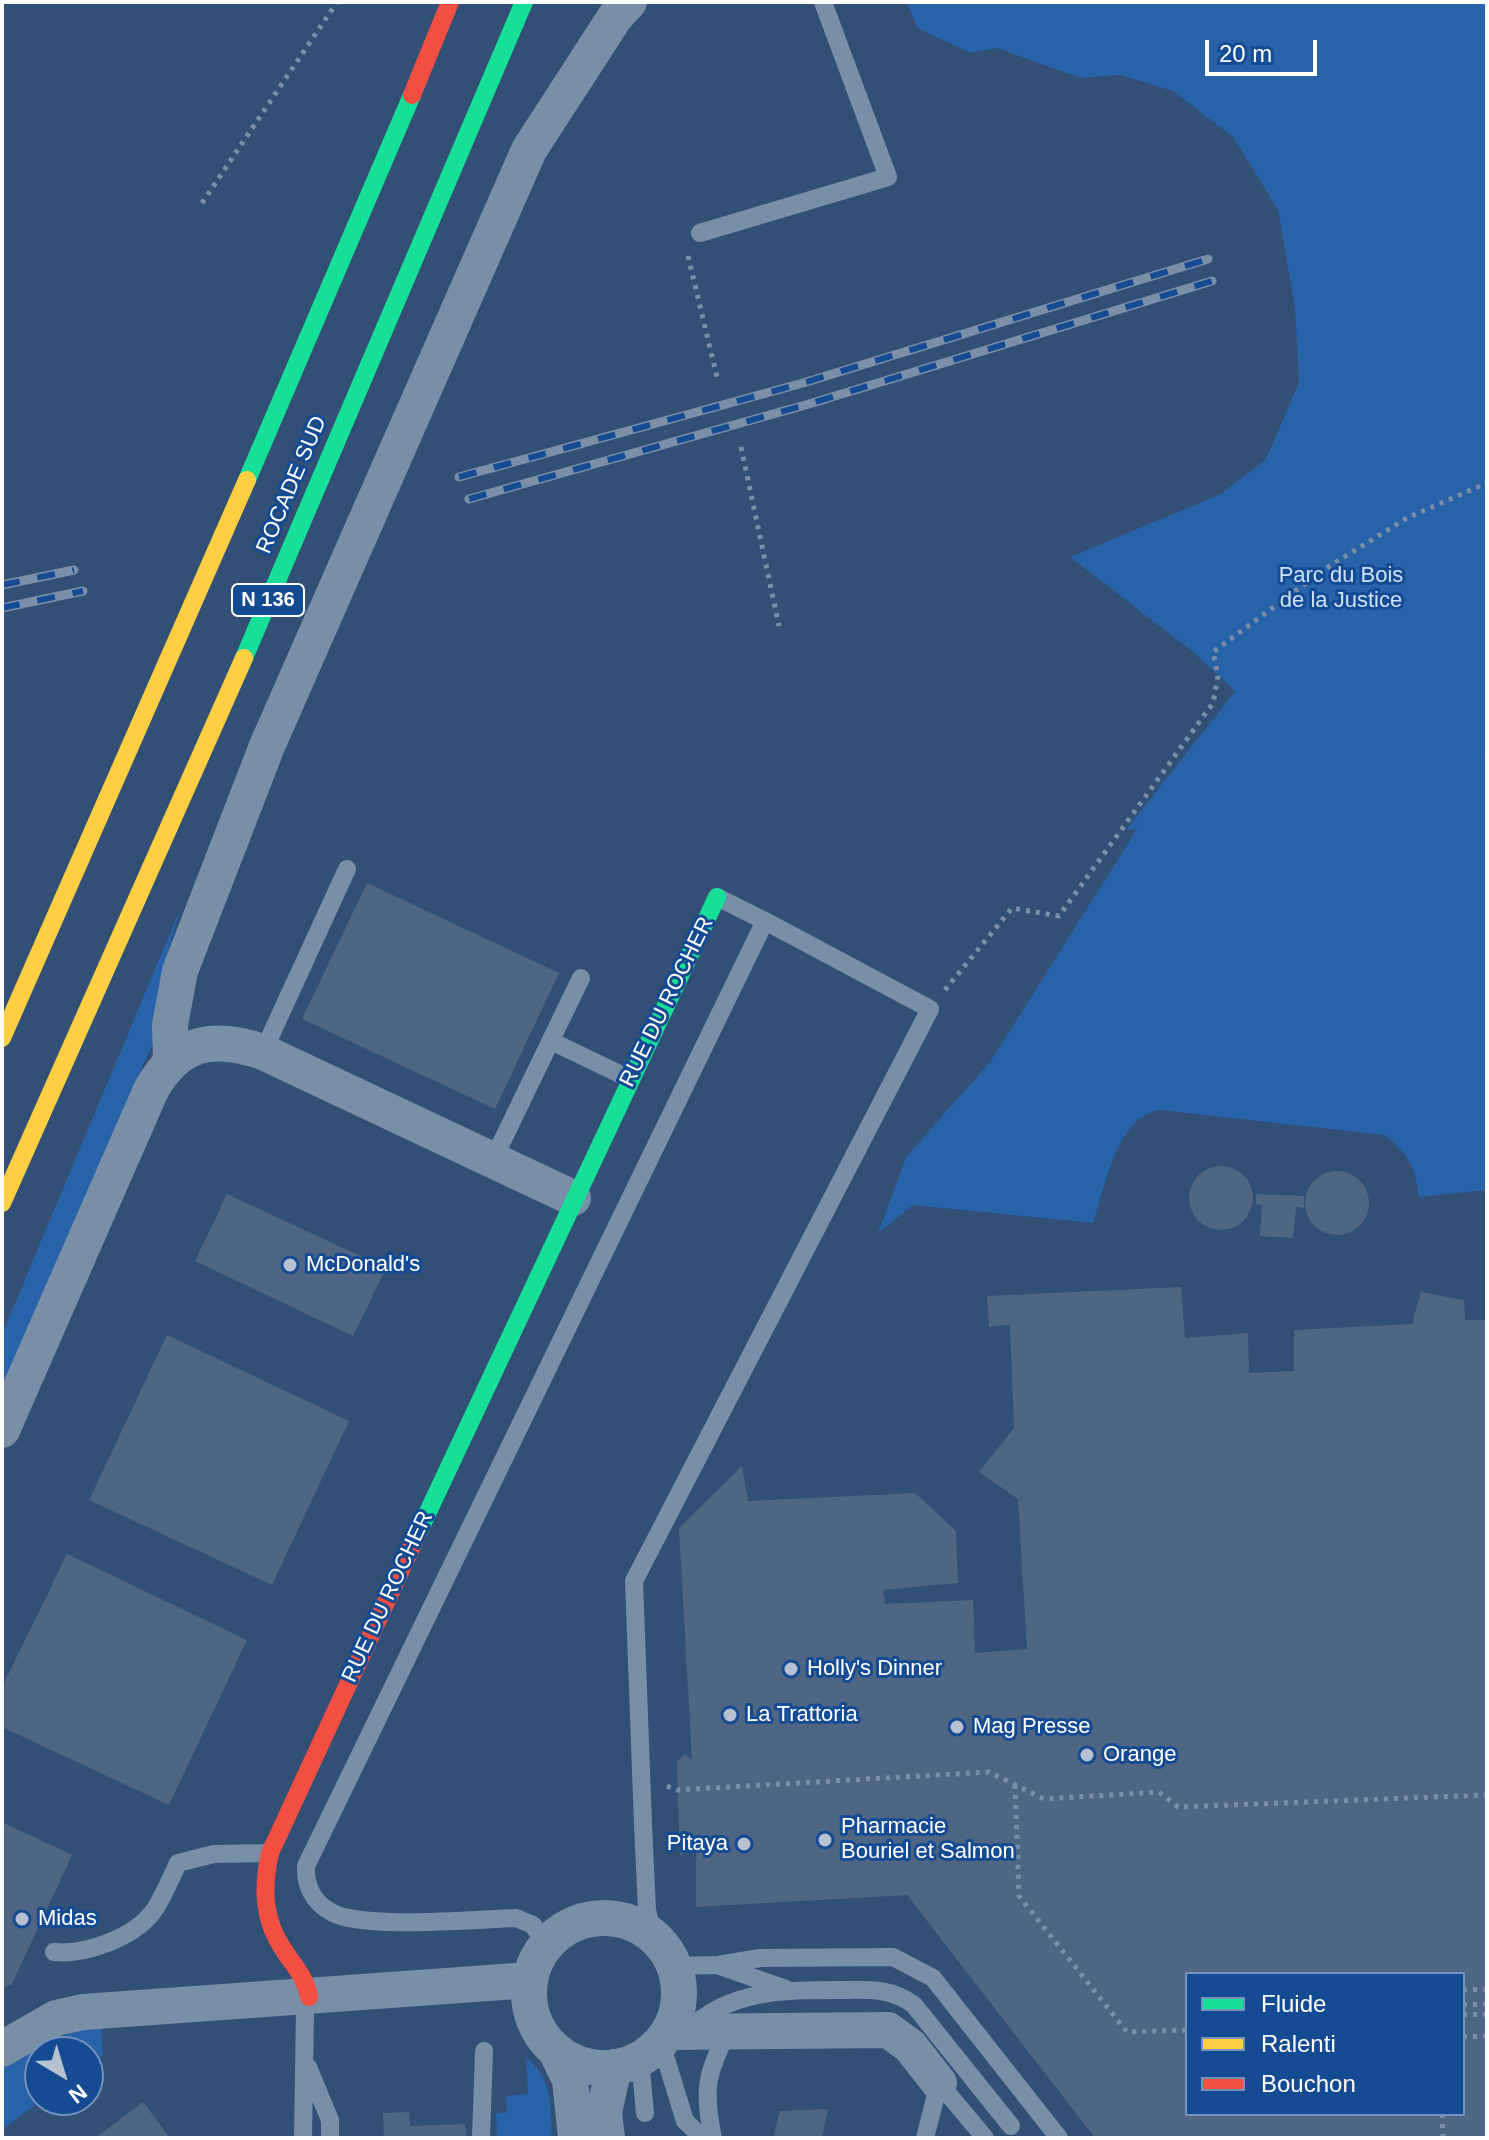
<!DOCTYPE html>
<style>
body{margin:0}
#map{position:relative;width:1489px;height:2140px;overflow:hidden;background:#324f75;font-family:Helvetica,sans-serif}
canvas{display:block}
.frame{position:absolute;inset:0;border:4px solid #fff;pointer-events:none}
.legend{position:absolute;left:1185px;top:1972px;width:280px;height:144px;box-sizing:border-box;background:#154b92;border:2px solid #7393be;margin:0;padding:10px 14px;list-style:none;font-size:24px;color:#fff}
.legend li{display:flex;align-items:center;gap:16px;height:40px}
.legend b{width:40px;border:2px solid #7393be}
.north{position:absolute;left:24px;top:2036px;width:80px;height:80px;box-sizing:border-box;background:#154b92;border:2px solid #7393be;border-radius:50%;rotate:142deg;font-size:22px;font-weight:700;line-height:32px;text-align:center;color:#fff}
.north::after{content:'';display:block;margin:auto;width:28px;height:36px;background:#b7c1cf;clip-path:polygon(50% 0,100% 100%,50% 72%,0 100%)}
.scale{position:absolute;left:1205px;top:40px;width:112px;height:36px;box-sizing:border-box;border:4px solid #fff;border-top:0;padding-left:10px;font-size:24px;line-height:28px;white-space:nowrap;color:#fff;-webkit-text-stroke:6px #154b92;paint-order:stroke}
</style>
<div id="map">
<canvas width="1489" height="2140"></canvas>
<div class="frame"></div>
<ul class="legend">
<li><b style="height:10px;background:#16e098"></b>Fluide</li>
<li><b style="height:10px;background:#ffcf43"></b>Ralenti</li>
<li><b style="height:10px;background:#f24e42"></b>Bouchon</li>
</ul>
<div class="north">N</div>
<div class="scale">20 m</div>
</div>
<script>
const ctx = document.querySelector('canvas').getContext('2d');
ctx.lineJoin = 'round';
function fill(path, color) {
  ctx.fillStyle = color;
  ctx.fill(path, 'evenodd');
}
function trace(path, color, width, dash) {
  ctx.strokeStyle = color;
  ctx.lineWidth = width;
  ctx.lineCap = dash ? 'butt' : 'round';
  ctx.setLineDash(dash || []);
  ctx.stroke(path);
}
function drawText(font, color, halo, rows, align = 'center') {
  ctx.font = font + ' Helvetica,sans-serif';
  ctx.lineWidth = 6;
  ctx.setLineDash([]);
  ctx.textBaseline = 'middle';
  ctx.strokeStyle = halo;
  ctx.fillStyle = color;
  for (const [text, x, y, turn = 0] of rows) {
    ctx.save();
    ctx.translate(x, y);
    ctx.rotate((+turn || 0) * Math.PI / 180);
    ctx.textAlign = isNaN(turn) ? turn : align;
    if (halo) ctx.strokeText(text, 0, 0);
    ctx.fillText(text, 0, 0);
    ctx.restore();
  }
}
const green = new Path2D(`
 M 907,2 L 1487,2 L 1487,752 L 1482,754 L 1487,754 L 1487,1190 L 1419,1197 C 1415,1167 1408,1153 1384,1135 L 1159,1110 C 1115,1119 1106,1186 1093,1223 L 913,1205 L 878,1233 L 906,1157 L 990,1062 L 1137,829 L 1126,830 L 1235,691 L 1192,651 L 1070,557 L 1221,494 L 1266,459 L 1299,382 L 1295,308 L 1278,210 L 1233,137 L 1173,91 L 1120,75 L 1080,78 L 997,48 L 970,53 L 917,28 Z
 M 181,907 L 168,951 L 157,1034 L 2,1387 L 2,1334 Z
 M 101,2025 L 103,2055 L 88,2066 L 88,2052 L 40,2052 L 42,2100 L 2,2130 L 2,2065 L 72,2032 Z
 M 526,2057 C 553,2080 550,2104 552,2138 L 497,2138 L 496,2113 L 507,2112 L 506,2096 L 528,2094 Z`);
const building = new Path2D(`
 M 367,883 L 559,973 L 495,1109 L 302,1019 Z
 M1189 1198a32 32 0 1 1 64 0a32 32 0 1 1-64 0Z
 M1305 1203a32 32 0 1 1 64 0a32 32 0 1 1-64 0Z
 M 227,1194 L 386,1268 L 353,1336 L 195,1261 Z
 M 1256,1194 L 1304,1196 L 1304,1208 L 1296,1207 L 1293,1238 L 1260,1236 L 1262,1205 L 1256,1204 Z
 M 1181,1287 L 1185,1338 L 1248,1333 L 1249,1373 L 1294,1371 L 1294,1330 L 1412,1324 L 1421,1292 L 1464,1300 L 1465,1320 L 1487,1320 L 1487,2138 L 1095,2138 L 907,1895 L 696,1907 L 696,1846 L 680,1856 L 677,1762 L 685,1754 L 692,1760 L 679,1528 L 742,1466 L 748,1501 L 915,1493 L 956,1531 L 958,1583 L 883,1590 L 885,1604 L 973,1600 L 975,1653 L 1027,1649 L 1018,1499 L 979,1472 L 1014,1428 L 1010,1325 L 989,1327 L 987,1296 ZM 1187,1974 L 1463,1974 L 1463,2114 L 1187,2114 Z
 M 167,1335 L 349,1421 L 272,1585 L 89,1500 Z
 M 67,1554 L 247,1640 L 169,1805 L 2,1727 L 2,1687 Z
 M 2,1822 L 72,1855 L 12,1984 L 2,1988 Z
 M 143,2102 L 170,2138 L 95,2138 Z
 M 828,2109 L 822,2138 L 773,2138 L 780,2111 Z
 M 409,2112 L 410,2126 L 465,2124 L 466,2138 L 384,2138 L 383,2113 Z`);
const path = new Path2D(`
 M 202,203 L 337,2
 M 688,256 L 717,377
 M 741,447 L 779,626
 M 945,990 L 1012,908 L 1059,916 L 1213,703 L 1218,676 L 1213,652 L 1325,569 L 1407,518 L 1487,483
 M 1015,1785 L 1019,1896 L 1127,2032 L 1187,2030
 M 667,1786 L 677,1790 L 989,1772 L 1044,1799 L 1159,1792 L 1178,1807 L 1487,1795
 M 1463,1990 L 1487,1989
 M 1463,2005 L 1487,2004
 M 1463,2015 L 1487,2014
 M 1463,2037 L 1487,2036
 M 1442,2114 L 1443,2138`);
const lane = new Path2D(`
 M 700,233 L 888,177 L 823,2
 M 717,897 L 765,921
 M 551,1041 L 630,1079
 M 263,1052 L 347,869
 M 493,1160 L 581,978
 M 546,1945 L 533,1925 L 516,1918 C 476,1919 361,1930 331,1912 C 313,1902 305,1885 306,1866 L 765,921 L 930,1009 L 634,1581 L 643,1825 L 647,1910 L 653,1936
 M 54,1952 C 87,1955 136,1937 155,1909 C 164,1895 171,1878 178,1863 L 214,1854 L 270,1853
 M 674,1966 L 718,1965 L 760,1958 L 893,1957 L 933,1978 L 1059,2138
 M 720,1966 L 786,1989
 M 688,2030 C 730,1990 783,1990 838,1990 C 866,1990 890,1987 914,2005 L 1011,2126
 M 661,2043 L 685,2121 L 703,2138
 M 640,2059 L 645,2113
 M 308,2067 L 330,2120 L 330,2138
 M 939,2083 L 985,2138
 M 303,2138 L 305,2011
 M 481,2138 L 484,2051
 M 713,2138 C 703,2091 706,2074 728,2031
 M 925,2138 L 939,2083`);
const street = new Path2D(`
 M 171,1060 L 170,1025 L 180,971 L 267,746 L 529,150 L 615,17 L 629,2
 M 2,1430 L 151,1090 C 178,1041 213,1035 263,1052 L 573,1198
 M529 1993a75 75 0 1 1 150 0a75 75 0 1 1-150 0Z
 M 668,2032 L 888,2030 L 910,2046 L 939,2083
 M 2,2049 L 56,2018 L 83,2012 L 530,1980
 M 556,2051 L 570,2080 L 576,2138
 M 607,2138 L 604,2112 L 614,2067`);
const fast = new Path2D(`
 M 247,480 L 412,95
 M 244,658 L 524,2
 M 419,1531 L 717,897`);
const slow = new Path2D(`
 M 2,1038 L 247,480
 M 2,1203 L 244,658`);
const jam = new Path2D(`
 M 412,95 L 450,2
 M 309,1997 C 306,1978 295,1967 285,1952 C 263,1921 262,1889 270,1853 L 419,1531`);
const rail = new Path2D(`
 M 459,477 L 803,383 L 1208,259
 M 469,499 L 809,404 L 1212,281
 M 2,585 L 74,570
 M 2,608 L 83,591`);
const markers = [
 [290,1265,8,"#b7c1cf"],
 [791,1669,8,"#b7c1cf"],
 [730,1715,8,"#b7c1cf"],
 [957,1727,8,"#b7c1cf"],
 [1087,1755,8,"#b7c1cf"],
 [825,1840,8,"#b7c1cf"],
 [744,1844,8,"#b7c1cf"],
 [22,1919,8,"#b7c1cf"]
];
const shields = [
 [268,600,72]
];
const shieldNames = [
 ["N 136",268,600]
];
const streetNames = [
 ["ROCADE SUD",292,485,-67],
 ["RUE DU ROCHER",667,1002,-64],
 ["RUE DU ROCHER",388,1597,-65]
];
const parkNames = [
 ["Parc du Bois",1341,576],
 ["de la Justice",1341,601]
];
const poiNames = [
 ["McDonald's",306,1265],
 ["Holly's Dinner",807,1669],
 ["La Trattoria",746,1715],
 ["Mag Presse",973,1727],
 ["Orange",1103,1755],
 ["Pharmacie",841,1827],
 ["Bouriel et Salmon",841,1852],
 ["Pitaya",728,1844,"right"],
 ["Midas",38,1919]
];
fill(green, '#2862a8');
fill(building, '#4e6684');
trace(path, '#798fa8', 5, [4, 6]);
trace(lane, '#798fa8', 18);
trace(street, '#798fa8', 36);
trace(fast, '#16e098', 18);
trace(slow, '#ffcf43', 18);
trace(jam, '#f24e42', 18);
trace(rail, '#7b8fa8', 9);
trace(rail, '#154b92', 6, [18]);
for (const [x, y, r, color] of markers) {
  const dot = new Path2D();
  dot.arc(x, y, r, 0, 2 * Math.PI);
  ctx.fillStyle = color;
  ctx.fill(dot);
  trace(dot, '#154b92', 3);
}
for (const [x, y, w] of shields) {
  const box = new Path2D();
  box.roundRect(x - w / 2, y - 16, w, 32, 6);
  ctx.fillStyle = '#154b92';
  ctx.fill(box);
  trace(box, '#fff', 2);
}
drawText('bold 20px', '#fff', null, shieldNames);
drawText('22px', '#fff', '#154b92', streetNames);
drawText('22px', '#cae0fc', '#154b92', parkNames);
drawText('22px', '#fff', '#154b92', poiNames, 'left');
</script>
